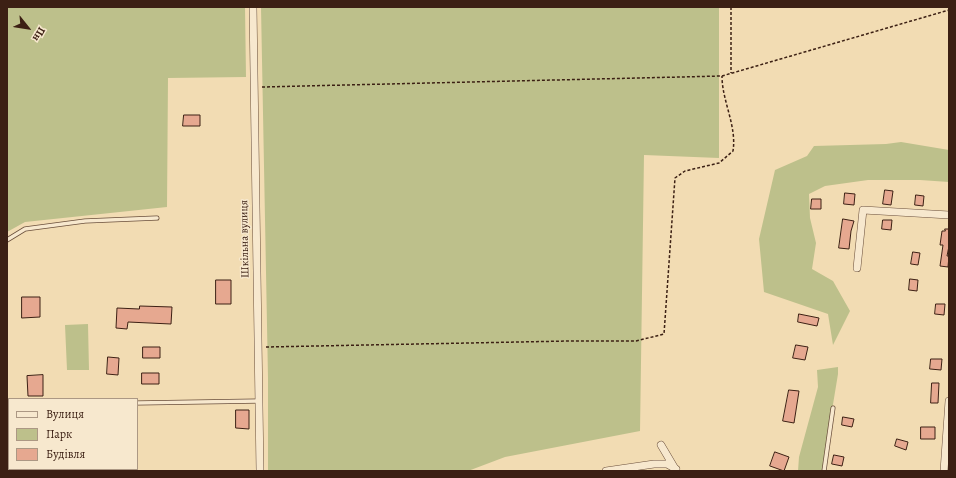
<!DOCTYPE html>
<meta charset="utf-8">
<style>
body{margin:0}
#map{position:relative;width:956px;height:478px;overflow:hidden;background:#f2dcb3;font-family:Alegreya,serif}
canvas{display:block}
.frame{position:absolute;inset:0;border:8px solid #3c2014;pointer-events:none}
.legend{position:absolute;left:8px;top:398px;width:130px;height:72px;box-sizing:border-box;background:#f7e8ce;border:1px solid #ac9884;margin:0;padding:5px 7px;list-style:none;font-size:12px;color:#3c2014}
.legend li{display:flex;align-items:center;gap:8px;height:20px}
.legend b{width:20px;border:1px solid #ac9884}
.north{position:absolute;left:8px;top:8px;width:40px;height:40px;-webkit-text-stroke:3px #f7e8ce;paint-order:stroke;rotate:120deg;font-size:11px;font-weight:700;line-height:16px;text-align:center;color:#3c2014}
.north::after{content:'';display:block;margin:auto;width:14px;height:18px;background:#3c2014;clip-path:polygon(50% 0,100% 100%,50% 72%,0 100%)}
</style>
<div id="map">
<canvas width="956" height="478"></canvas>
<div class="frame"></div>
<ul class="legend">
<li><b style="height:5px;background:#f7e8ce"></b>Вулиця</li>
<li><b style="height:11px;background:#bdc08b"></b>Парк</li>
<li><b style="height:11px;background:#e6a890"></b>Будівля</li>
</ul>
<div class="north">Пн</div>
</div>
<script>
const ctx = document.querySelector('canvas').getContext('2d');
ctx.lineJoin = 'round';
function fill(path, color) {
  ctx.fillStyle = color;
  ctx.fill(path, 'evenodd');
}
function trace(path, color, width, dash) {
  ctx.strokeStyle = color;
  ctx.lineWidth = width;
  ctx.lineCap = dash ? 'butt' : 'round';
  ctx.setLineDash(dash || []);
  ctx.stroke(path);
}
function drawText(font, color, halo, rows, align = 'center') {
  ctx.font = font + ' Alegreya,serif';
  ctx.lineWidth = 3;
  ctx.setLineDash([]);
  ctx.textBaseline = 'middle';
  ctx.strokeStyle = halo;
  ctx.fillStyle = color;
  for (const [text, x, y, turn = 0] of rows) {
    ctx.save();
    ctx.translate(x, y);
    ctx.rotate((+turn || 0) * Math.PI / 180);
    ctx.textAlign = isNaN(turn) ? turn : align;
    if (halo) ctx.strokeText(text, 0, 0);
    ctx.fillText(text, 0, 0);
    ctx.restore();
  }
}
const green = new Path2D(`
 M 7,7 L 245,7 L 246,77 L 168,78 L 167,207 L 25,222 L 7,232 Z
 M 261,7 L 719,7 L 719,158 L 644,155 L 640,431 L 505,457 L 468,471 L 268,471 L 268,378 Z
 M 901,142 L 949,150 L 949,182 L 920,180 L 868,180 L 825,186 L 809,194 L 810,218 L 816,243 L 812,269 L 833,281 L 850,311 L 833,345 L 828,314 L 764,292 L 759,239 L 775,170 L 807,156 L 814,146 L 886,144 Z
 M 88,324 L 89,370 L 67,370 L 65,325 Z
 M 838,367 L 838,374 L 822,471 L 798,471 L 799,457 L 818,387 L 817,370 Z`);
const building = new Path2D(`
 M 184,115 L 200,115 L 200,126 L 183,126 Z
 M 885,190 L 893,191 L 891,205 L 883,204 Z
 M 845,193 L 855,194 L 854,205 L 844,204 Z
 M 916,195 L 924,196 L 923,206 L 915,205 Z
 M 812,199 L 821,199 L 821,209 L 811,209 Z
 M 843,219 L 854,221 L 851,231 L 849,249 L 839,248 Z
 M 883,220 L 892,220 L 891,230 L 882,229 Z
 M 945,229 L 949,229 L 949,246 L 947,256 L 949,256 L 948,267 L 940,266 L 943,245 L 940,245 L 942,231 L 945,231 Z
 M 913,252 L 920,253 L 918,265 L 911,264 Z
 M 910,279 L 918,280 L 917,291 L 909,290 Z
 M 216,280 L 231,280 L 231,304 L 216,304 Z
 M 22,297 L 40,297 L 40,317 L 22,318 Z
 M 936,304 L 945,304 L 944,315 L 935,314 Z
 M 140,306 L 172,307 L 171,324 L 128,322 L 127,329 L 116,328 L 117,308 L 139,309 Z
 M 799,314 L 819,318 L 817,326 L 798,322 Z
 M 796,345 L 808,347 L 805,360 L 793,358 Z
 M 143,347 L 160,347 L 160,358 L 143,358 Z
 M 108,357 L 119,358 L 118,375 L 107,374 Z
 M 931,359 L 942,359 L 941,370 L 930,369 Z
 M 142,373 L 159,373 L 159,384 L 142,384 Z
 M 43,375 L 43,396 L 28,396 L 27,376 Z
 M 932,383 L 939,383 L 938,403 L 931,403 Z
 M 789,390 L 799,391 L 794,423 L 783,421 Z
 M 236,410 L 249,410 L 249,429 L 236,428 Z
 M 843,417 L 854,419 L 852,427 L 842,425 Z
 M 921,427 L 935,427 L 935,439 L 921,439 Z
 M 897,439 L 908,442 L 906,450 L 895,446 Z
 M 775,452 L 789,457 L 784,471 L 770,466 Z
 M 834,455 L 844,457 L 842,466 L 832,464 Z`);
const path = new Path2D(`
 M 731,7 L 731,73
 M 262,87 L 722,76 L 949,10
 M 266,347 L 569,341 L 636,341 L 664,334 L 675,178 L 685,171 L 719,163 L 733,151 C 737,126 722,101 722,76`);
const service = new Path2D(`
 M 7,240 L 25,229 L 85,221 L 157,218
 M 137,403 L 259,401
 M 824,471 L 833,408`);
const minor = new Path2D(`
 M 253,7 L 260,471
 M 857,268 L 863,210 L 949,215
 M 661,445 L 674,467
 M 606,471 L 654,464 L 667,464 L 676,469
 M 944,471 L 949,401`);
const streetNames = [
 ["Шкільна вулиця",245,239,-91]
];
fill(green, '#bdc08b');
fill(building, '#e6a890');
trace(building, '#3c2014', 1);
trace(service, '#6a4f3c', 5);
trace(minor, '#6a4f3c', 8);
trace(path, '#3c2014', 1.5, [3, 2]);
trace(service, '#f7e8ce', 3.5);
trace(minor, '#f7e8ce', 7);
drawText('11px', '#3c2014', '#f7e8ce', streetNames);
</script>
